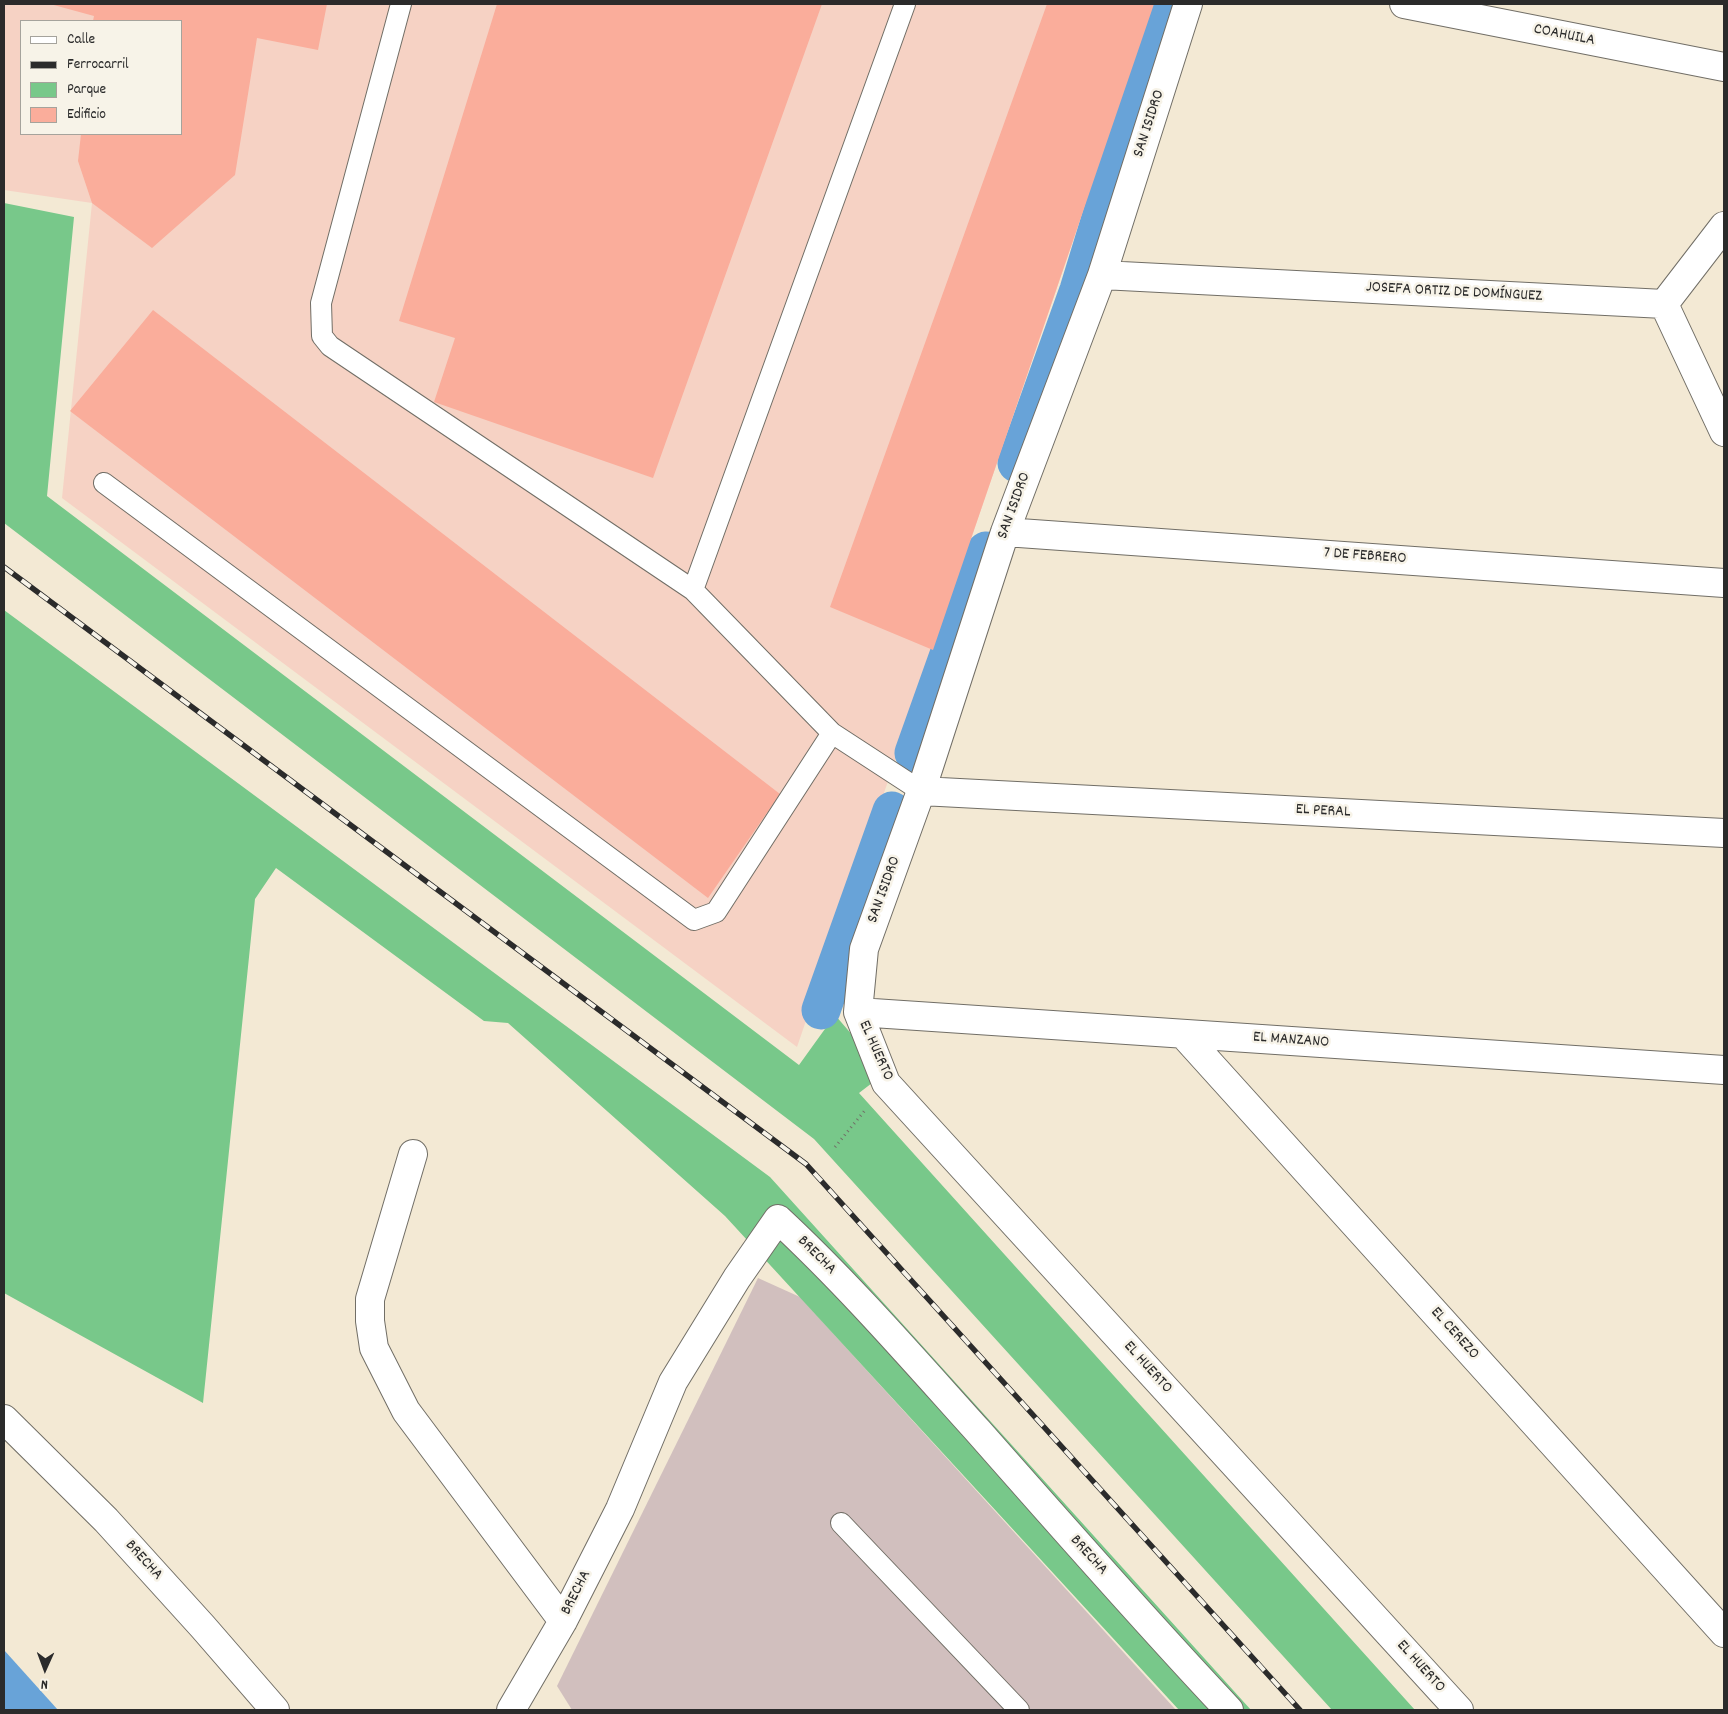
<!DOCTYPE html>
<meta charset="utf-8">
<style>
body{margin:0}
#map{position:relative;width:1728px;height:1714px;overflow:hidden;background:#f3e9d4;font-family:Dekko,sans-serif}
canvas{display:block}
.frame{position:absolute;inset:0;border:5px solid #2b2b2b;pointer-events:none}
.legend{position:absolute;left:20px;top:20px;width:162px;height:115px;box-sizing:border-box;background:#f7f3e8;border:1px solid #a5a39c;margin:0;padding:6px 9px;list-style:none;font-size:15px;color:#2b2b2b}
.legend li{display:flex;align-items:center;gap:10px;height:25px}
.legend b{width:25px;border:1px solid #a5a39c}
.north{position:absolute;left:20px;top:1644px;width:50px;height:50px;-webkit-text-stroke:4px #f7f3e8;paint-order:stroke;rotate:182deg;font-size:14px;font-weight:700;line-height:20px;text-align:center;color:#2b2b2b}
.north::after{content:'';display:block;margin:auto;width:18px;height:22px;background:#2b2b2b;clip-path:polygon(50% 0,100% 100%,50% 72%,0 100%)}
</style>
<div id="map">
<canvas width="1728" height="1714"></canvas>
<div class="frame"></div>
<ul class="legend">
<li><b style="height:6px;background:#fff"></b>Calle</li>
<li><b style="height:6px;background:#2b2b2b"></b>Ferrocarril</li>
<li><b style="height:14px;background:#78c88a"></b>Parque</li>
<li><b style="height:14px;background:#faad9b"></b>Edificio</li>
</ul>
<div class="north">N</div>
</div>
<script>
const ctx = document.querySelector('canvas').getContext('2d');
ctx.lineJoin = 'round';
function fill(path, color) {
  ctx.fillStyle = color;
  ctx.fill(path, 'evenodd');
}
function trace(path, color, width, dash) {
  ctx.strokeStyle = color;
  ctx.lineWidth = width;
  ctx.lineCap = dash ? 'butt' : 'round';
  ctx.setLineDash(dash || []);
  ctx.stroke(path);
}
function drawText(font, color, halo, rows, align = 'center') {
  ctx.font = font + ' Dekko,sans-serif';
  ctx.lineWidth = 5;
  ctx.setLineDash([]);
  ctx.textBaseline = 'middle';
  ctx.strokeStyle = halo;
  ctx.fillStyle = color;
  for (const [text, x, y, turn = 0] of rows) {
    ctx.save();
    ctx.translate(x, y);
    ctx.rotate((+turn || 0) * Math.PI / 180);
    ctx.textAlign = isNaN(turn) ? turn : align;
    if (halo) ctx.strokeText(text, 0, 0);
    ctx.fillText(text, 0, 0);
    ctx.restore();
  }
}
const built = new Path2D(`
 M 4,4 L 1154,4 L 797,1047 L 62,498 L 92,203 L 4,190 ZM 21,21 L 181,21 L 181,134 L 21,134 Z`);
const industrial = new Path2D(`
 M 758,1278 L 800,1297 L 1176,1710 L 572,1710 L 557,1686 Z`);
const green = new Path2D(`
 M 4,203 L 74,217 L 47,496 L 799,1065 L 835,1015 L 885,1073 L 859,1093 L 1415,1710 L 1332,1710 L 814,1139 L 4,523 Z
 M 4,610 L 770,1177 L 1251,1710 L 1179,1710 L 725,1216 L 508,1023 L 484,1021 L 276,868 L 255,899 L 203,1403 L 4,1293 Z`);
const water = new Path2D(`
 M 4,1650 L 58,1710 L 4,1710 Z`);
const canal = new Path2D(`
 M 1017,463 L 1079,290 L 1159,29 L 1171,4
 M 914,753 L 986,551
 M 821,1010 L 892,811`);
const building = new Path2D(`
 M 50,4 L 327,4 L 318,50 L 257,38 L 235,175 L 152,248 L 92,203 L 78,161 L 81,134 L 181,134 L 181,21 L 93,21 L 94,16 Z
 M 497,4 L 822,4 L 653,478 L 434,402 L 455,338 L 399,321 Z
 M 1047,4 L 1154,4 L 933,650 L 830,607 Z
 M 153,310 L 780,794 L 708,898 L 70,411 Z`);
const path = new Path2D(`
 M 835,1147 L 866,1109`);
const lane = new Path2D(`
 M 401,4 L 321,303 L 322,336 L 330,346 L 693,590
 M 905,4 L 693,590 L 832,733 L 921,791
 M 104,483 L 694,920 L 716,912 L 832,733
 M 841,1523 L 1019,1710`);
const street = new Path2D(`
 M 1188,4 L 1102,275 L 1005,532 L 921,791 L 864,949 L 858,1012 L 886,1083 L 1459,1710
 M 1404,4 L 1724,67
 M 1102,275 L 1664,304
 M 1664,304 L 1724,432
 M 1664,304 L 1724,226
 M 1005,532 L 1724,583
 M 921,791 L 1724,833
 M 858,1012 L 1724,1070
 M 1183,1034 L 1724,1633
 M 413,1154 L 370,1299 L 370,1321 L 374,1348 L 406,1411 L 563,1621
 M 4,1419 L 106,1520 L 203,1627 L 275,1710
 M 511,1710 L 563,1621 L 620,1509 L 673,1382 L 737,1278 L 778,1219 C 849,1285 913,1359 978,1431 C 1061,1525 1143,1619 1229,1710`);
const rail = new Path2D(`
 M 4,567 L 806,1164 L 1300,1710`);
const streetNames = [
 ["COAHUILA",1564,36,11],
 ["SAN ISIDRO",1150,124,-72],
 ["JOSEFA ORTIZ DE DOMÍNGUEZ",1454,293,3],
 ["SAN ISIDRO",1015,506,-70],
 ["7 DE FEBRERO",1365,557,4],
 ["EL PERAL",1323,812,3],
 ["SAN ISIDRO",885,890,-70],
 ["EL MANZANO",1291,1041,4],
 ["EL HUERTO",875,1051,66],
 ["BRECHA",816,1256,45],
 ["EL CEREZO",1454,1334,48],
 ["EL HUERTO",1147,1368,48],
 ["BRECHA",1088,1556,48],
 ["BRECHA",143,1561,48],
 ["BRECHA",577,1593,-63],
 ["EL HUERTO",1420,1667,48]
];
fill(built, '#f6d2c4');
fill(industrial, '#d1bfbe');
fill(green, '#78c88a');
fill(water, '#68a3d8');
trace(canal, '#68a3d8', 39);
fill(building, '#faad9b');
trace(lane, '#716e66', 22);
trace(street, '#716e66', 30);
trace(path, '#716e66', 3, [1, 4]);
trace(lane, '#fff', 20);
trace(street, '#fff', 28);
trace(rail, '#2b2b2b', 5.5);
trace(rail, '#f7f3e8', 4, [11]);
drawText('16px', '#2b2b2b', '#f7f3e8', streetNames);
</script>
